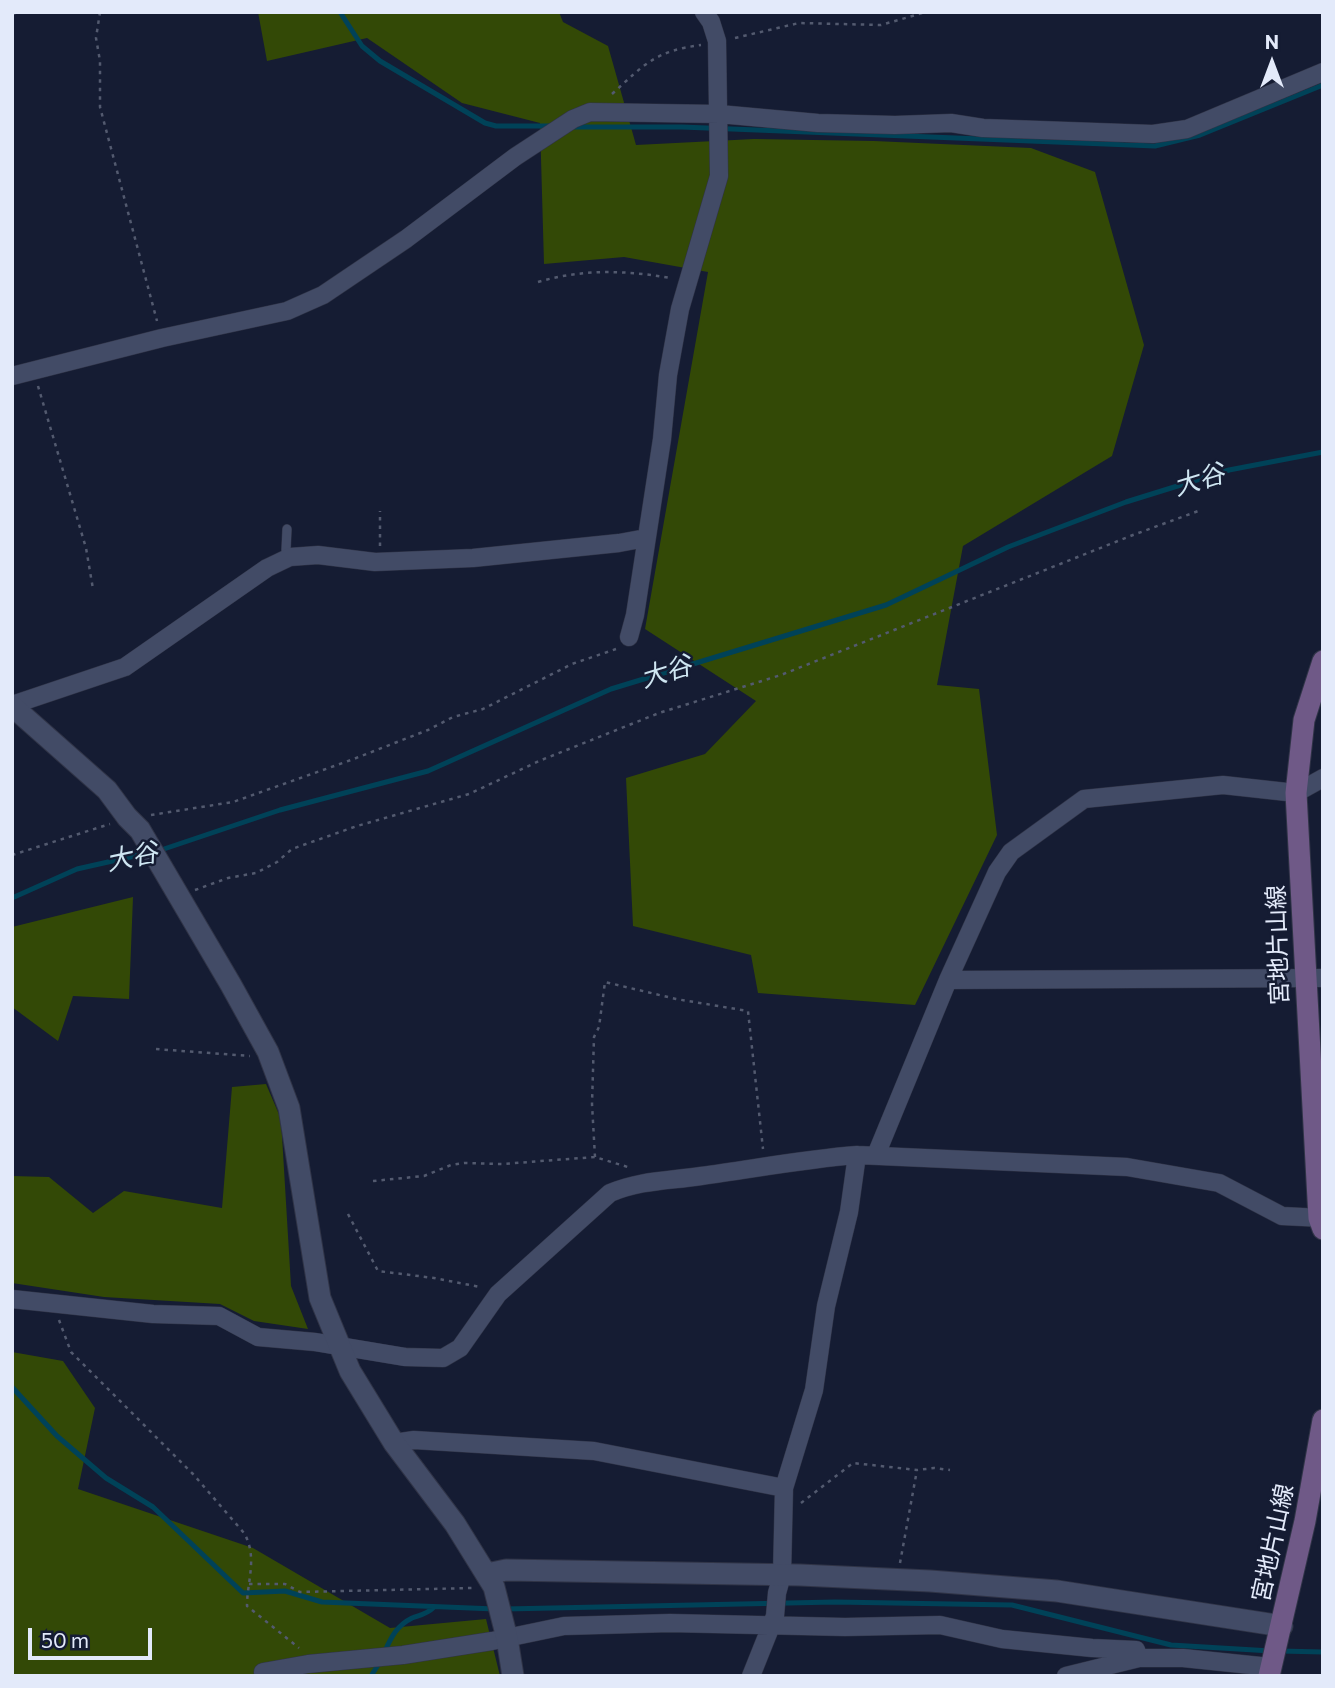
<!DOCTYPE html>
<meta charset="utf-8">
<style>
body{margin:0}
#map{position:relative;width:1335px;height:1688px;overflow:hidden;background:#151c33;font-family:Commissioner,sans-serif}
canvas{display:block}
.frame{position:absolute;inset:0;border:14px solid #e3eafa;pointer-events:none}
.north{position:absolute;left:1237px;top:28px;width:70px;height:70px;-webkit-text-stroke:5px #151c33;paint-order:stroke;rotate:0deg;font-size:19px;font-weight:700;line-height:28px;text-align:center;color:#e3eafa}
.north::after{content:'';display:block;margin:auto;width:24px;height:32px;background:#e3eafa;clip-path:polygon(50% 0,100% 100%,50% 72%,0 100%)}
.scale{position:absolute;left:28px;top:1628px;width:124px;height:32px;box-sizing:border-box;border:4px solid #e3eafa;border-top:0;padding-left:9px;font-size:21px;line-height:24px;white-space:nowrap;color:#e3eafa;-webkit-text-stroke:5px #151c33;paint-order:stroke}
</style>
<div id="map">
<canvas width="1335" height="1688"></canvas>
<div class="frame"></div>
<div class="north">N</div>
<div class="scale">50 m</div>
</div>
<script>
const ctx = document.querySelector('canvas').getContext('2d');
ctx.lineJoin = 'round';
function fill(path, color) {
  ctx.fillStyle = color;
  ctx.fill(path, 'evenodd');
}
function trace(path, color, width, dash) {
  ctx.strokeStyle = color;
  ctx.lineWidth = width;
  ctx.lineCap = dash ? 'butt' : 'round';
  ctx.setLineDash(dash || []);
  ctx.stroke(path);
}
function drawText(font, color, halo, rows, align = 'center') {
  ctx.font = font + ' Commissioner,"Noto Sans JP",sans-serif';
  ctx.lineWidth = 5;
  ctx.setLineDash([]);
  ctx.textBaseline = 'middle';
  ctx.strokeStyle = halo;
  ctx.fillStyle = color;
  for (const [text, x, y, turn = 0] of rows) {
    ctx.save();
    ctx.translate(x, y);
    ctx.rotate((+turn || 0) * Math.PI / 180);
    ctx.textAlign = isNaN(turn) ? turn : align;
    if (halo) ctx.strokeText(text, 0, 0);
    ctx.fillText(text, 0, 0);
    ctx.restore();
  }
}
const forest = new Path2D(`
 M 258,12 L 559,12 L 563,22 L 608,46 L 636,145 L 754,139 L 874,141 L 1031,148 L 1095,172 L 1144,345 L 1112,456 L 963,546 L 937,685 L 979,689 L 997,835 L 915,1005 L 758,993 L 751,955 L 633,926 L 626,778 L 705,754 L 756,701 L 645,629 L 708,272 L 624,257 L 544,264 L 540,123 L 462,103 L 367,38 L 267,61 Z
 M 133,897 L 129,999 L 73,996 L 58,1041 L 12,1007 L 12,927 Z
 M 266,1084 L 281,1119 L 291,1286 L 308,1329 L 254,1321 L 220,1304 L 104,1297 L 12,1283 L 12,1176 L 49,1177 L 93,1213 L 124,1191 L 222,1208 L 232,1087 Z
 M 12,1352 L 63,1361 L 95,1408 L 78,1489 L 253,1548 L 390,1628 L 486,1619 L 500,1676 L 12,1676 Z`);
const stream = new Path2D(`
 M 340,12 L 362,46 L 380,61 L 485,123 L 496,126 L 552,126
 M 572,127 L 682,127 L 1155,146 L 1200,135 L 1323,85
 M 158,851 L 280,810 L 428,771 L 611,689 L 886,605 L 1008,547 L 1126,502 L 1229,470 L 1323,452
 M 12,898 L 77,869 L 148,853
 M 12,1387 L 57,1436 L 106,1478 L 153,1507 L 243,1593 L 285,1591 L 322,1602 L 495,1609
 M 505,1609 L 835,1602 L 1012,1605 L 1171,1645 L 1271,1651
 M 1280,1651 L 1323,1652
 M 384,1653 C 391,1638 396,1626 412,1618 C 420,1615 427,1614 433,1608
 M 371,1676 L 380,1662`);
const path = new Path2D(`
 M 100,12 L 96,38 L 100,61 L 100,107 L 157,321
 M 12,14 L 20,12
 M 735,38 L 799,23 L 881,25 L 926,12
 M 612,94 C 645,64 655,51 701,45
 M 538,282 C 582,269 625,270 670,278
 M 38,386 L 86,548 L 93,589
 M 380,546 L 380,511
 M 151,815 L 233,802 L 351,760 L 428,730 L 453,717 L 483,709 L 572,664 L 616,649
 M 12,855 L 110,824
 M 195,890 L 228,878 L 256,873 L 277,862 L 292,849 L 306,844 L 357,826 L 469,794 L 539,761 L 659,713 L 781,675 L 1133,535 L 1201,510
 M 156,1049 L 250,1056
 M 595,1157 L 592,1104 L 594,1037 L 599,1027 L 605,982 L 676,999 L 748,1011 L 763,1149
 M 373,1181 L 424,1176 L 451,1165 L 464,1163 L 502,1164 L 595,1157 L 631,1168
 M 348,1214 L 378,1271 L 434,1278 L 480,1287
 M 59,1320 L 71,1352 L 193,1474 L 244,1533 C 258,1557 247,1581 247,1606 L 299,1648
 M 801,1503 L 853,1463 L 917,1470 L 934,1468 L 950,1470
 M 900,1563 L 917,1470
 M 249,1584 L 285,1584 L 300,1592 L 473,1588`);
const service = new Path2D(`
 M 287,529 L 286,550 L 290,557`);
const minor = new Path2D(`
 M 12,376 L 162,338 L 287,311 L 323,295 L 406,239 L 515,157 L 573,119 L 590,112 L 719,114 L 818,123 L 895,125 L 951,123 L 983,128 L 1153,134 L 1187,129 L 1323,72
 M 629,637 L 635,615 L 662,439 L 668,375 L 680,309 L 719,176 L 717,41 L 711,22 L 704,12
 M 12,705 L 125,667 L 267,568 L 290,557 L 318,555 L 375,562 L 473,558 L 619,543 L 646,538
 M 948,980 L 1323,978
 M 876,1155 L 948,980 L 997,872 L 1011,852 L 1084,799 L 1223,785 L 1296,793 L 1323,778
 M 12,1299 L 153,1314 L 219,1316 L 258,1337 L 315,1342 L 405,1357 L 443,1358 L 460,1348 L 498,1294 L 610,1193 C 641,1180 668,1181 701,1176 C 753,1169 804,1159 857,1155 L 1127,1167 L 1219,1183 L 1282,1216 L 1323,1218
 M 394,1443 L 414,1440 L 594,1451 L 784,1488 L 782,1575 L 777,1593 L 775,1616 L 751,1676
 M 784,1488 L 814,1390 L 826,1306 L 849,1212 L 857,1155
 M 263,1672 L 308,1664 L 403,1655 L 492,1641 L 564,1626 L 670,1623 L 845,1627 L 940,1625 L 1002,1639 L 1092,1648 L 1136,1650 L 1139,1658
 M 1066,1676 L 1139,1658 L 1183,1658 L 1270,1667`);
const tertiary = new Path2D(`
 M 12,706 L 107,790 L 127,817 L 140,830 L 231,985 L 268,1052 L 289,1108 L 320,1298 L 350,1371 L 394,1443 L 455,1524 L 494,1587 L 507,1638 L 513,1676
 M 487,1574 L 506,1570 L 800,1575 L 930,1581 L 1057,1591 L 1282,1626`);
const secondary = new Path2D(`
 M 1323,661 L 1304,720 L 1296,793 L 1319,1218 L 1323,1229
 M 1269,1676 L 1305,1521 L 1323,1420`);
const streetNames = [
 ["宮地片山線",1278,945,-92],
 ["宮地片山線",1273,1543,-78]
];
const waterNames = [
 ["大谷",1199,480,-17],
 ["大谷",666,672,-17],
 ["大谷",132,857,-12]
];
fill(forest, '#334906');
trace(stream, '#004258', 5);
trace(service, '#303447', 10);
trace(minor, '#303447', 19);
trace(tertiary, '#303447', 23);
trace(secondary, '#303447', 23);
trace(path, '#535a6f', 2.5, [3.5, 5]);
trace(service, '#424b66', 9);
trace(minor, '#424b66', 18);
trace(tertiary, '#424b66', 21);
trace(secondary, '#6f5987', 21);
drawText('24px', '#e3eafa', '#151c33', streetNames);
drawText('italic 26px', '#cfe6f2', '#151c33', waterNames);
</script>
